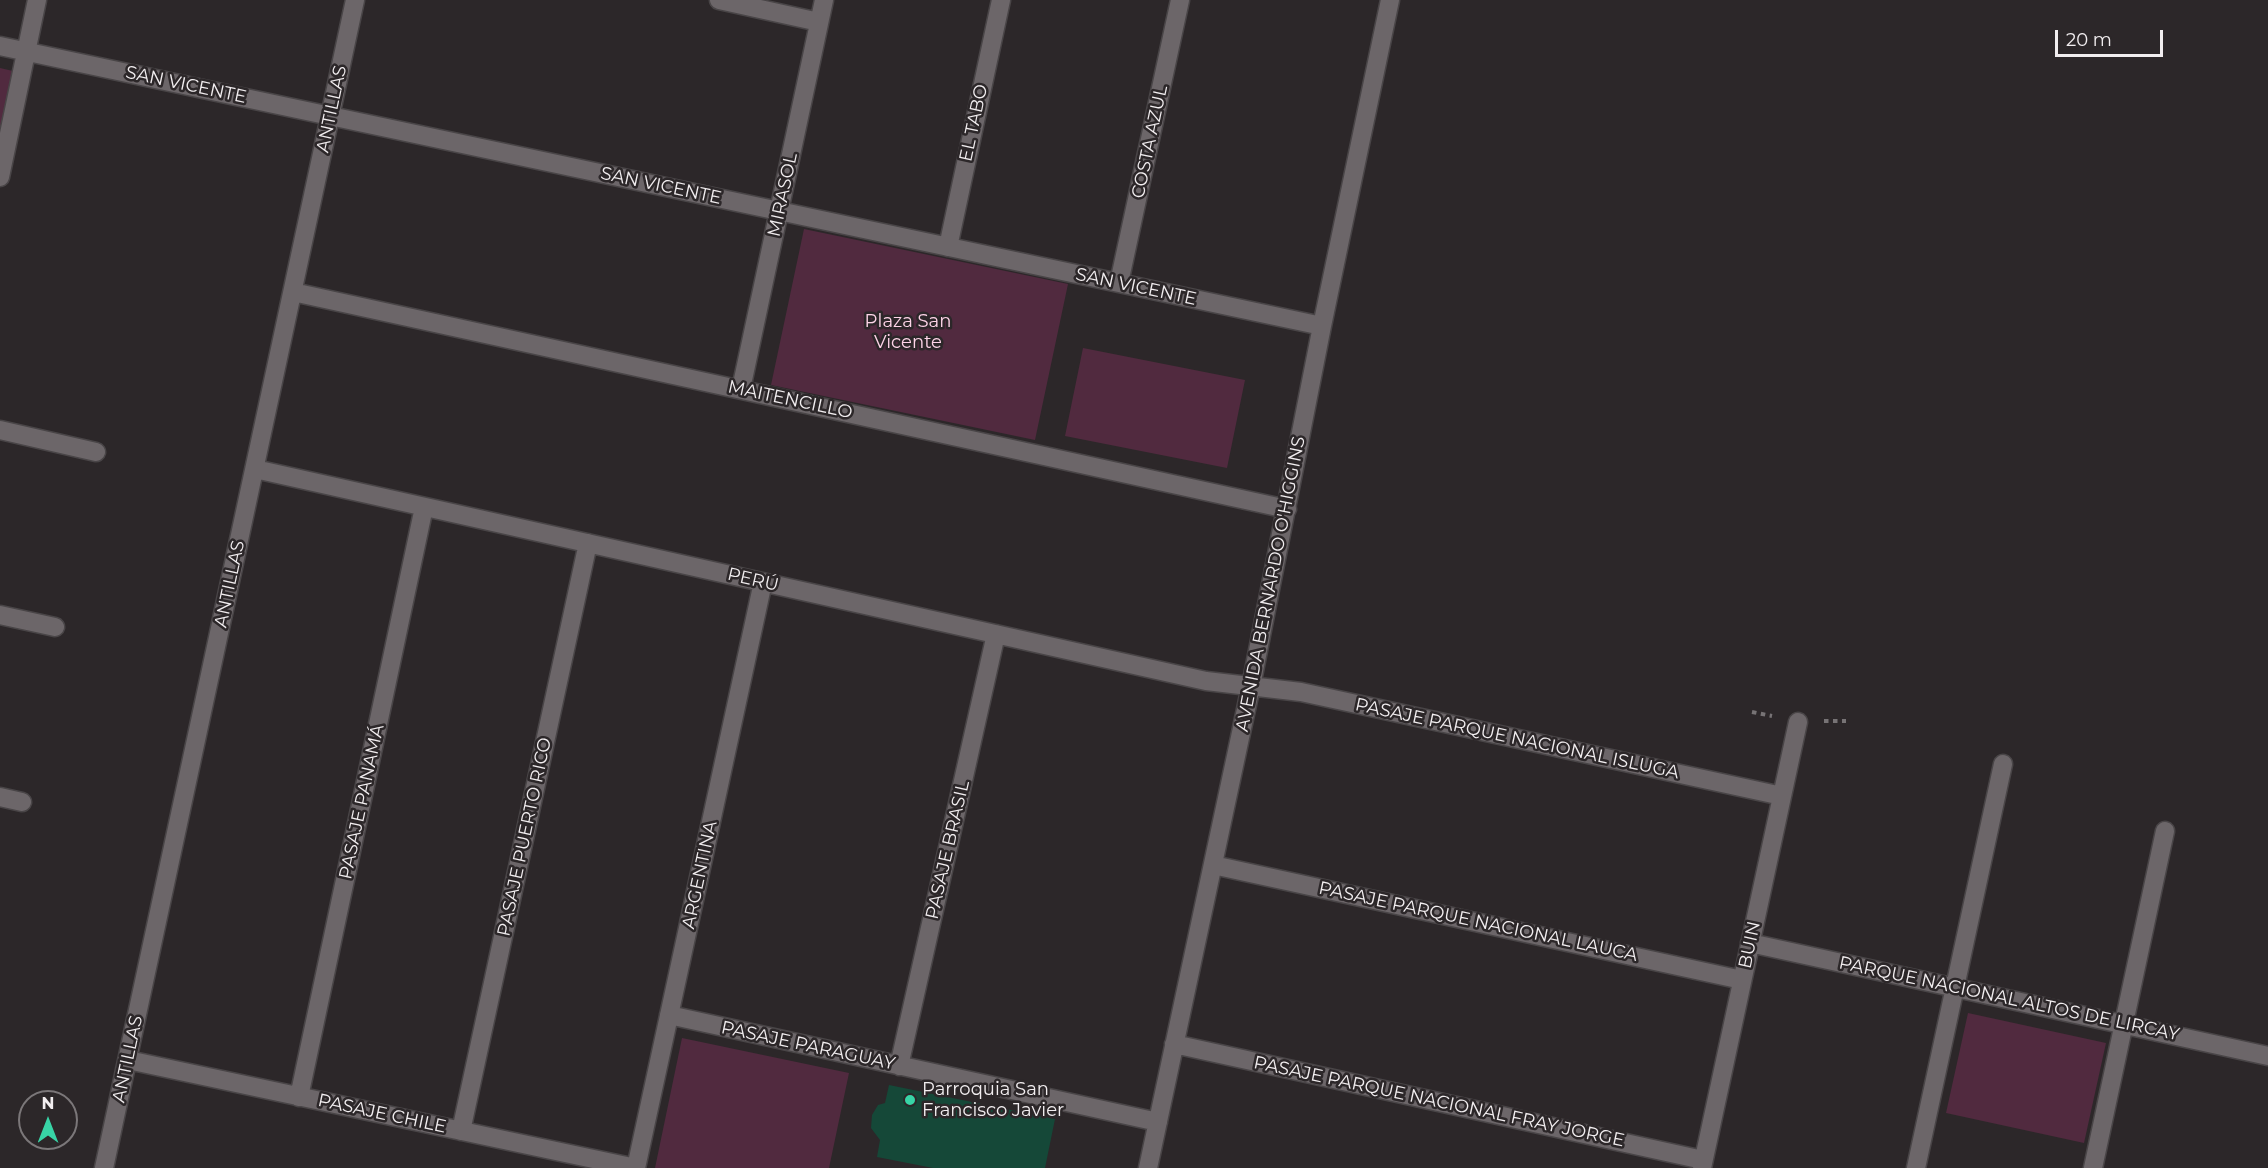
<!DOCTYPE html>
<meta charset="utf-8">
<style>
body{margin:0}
#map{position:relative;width:2268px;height:1168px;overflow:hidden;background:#2c2729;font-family:Montserrat,sans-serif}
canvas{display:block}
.north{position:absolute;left:18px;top:1090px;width:60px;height:60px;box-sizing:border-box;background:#2c2729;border:2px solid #7b7779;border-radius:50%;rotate:0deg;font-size:16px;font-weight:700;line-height:24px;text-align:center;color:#f2eef0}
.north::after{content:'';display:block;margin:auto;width:21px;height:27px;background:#38d4a6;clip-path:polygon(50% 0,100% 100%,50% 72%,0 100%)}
.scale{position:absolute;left:2055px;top:30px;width:108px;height:27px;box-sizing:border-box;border:3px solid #f2eef0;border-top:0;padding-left:8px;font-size:18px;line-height:21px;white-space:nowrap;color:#f2eef0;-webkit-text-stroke:4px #2c2729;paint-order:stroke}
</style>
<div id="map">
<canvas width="2268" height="1168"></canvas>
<div class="north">N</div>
<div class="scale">20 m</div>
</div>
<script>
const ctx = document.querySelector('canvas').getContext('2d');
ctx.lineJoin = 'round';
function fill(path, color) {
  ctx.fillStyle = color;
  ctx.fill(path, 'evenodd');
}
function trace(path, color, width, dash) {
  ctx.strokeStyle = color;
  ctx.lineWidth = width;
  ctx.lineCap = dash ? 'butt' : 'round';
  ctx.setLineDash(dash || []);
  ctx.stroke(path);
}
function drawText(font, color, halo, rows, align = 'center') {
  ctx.font = font + ' Montserrat,sans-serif';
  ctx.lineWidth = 5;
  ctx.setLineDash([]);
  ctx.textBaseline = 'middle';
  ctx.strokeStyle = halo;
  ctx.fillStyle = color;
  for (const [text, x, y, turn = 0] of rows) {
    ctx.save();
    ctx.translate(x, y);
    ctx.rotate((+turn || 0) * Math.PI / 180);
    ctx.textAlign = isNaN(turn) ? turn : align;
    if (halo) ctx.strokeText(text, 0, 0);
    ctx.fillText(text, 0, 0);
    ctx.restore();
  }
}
const green = new Path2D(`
 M 0,68 L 13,71 L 0,131 Z
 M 804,229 L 1068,284 L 1035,440 L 771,385 Z
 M 1083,348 L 1245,380 L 1227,468 L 1065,436 Z
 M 1968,1013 L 2106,1043 L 2084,1143 L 1946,1113 Z
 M 682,1038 L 849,1073 L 829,1168 L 655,1168 Z`);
const building = new Path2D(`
 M 889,1085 L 1055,1119 L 1045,1168 L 933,1168 L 877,1157 L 880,1140 L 871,1128 L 872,1115 L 878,1105 L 885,1103 Z`);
const path = new Path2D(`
 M 1752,712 L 1772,716
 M 1824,721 L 1846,721`);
const minor = new Path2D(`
 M 719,0 L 819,22
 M 0,46 L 1322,326
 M 0,177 L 37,0
 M 948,247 L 1001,0
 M 1119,283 L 1180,0
 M 293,292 L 1287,509
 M 741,389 L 824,0
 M 0,430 L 96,452
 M 255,469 L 1206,681 L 1301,692 L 1782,796
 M 0,615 L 55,627
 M 0,797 L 22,802
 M 1213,865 L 1742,980
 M 1750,943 L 2268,1056
 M 669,1015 L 1158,1122
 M 1174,1044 L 1703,1160
 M 128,1060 L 636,1168
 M 899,1066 L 996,634
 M 299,1097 L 424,507
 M 461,1131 L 588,543
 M 104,1168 L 355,0
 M 636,1168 L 763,582
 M 1148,1168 L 1251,686 L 1322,326 L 1390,0
 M 1702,1168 L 1798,722
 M 1916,1168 L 2003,764
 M 2093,1168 L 2165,831`);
const markers = [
 [910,1100,6,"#38d4a6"]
];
const streetNames = [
 ["SAN VICENTE",186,85,12],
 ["ANTILLAS",332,109,-78],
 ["EL TABO",974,123,-78],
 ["COSTA AZUL",1150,142,-78],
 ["SAN VICENTE",661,186,12],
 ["MIRASOL",783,195,-78],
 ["SAN VICENTE",1136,287,12],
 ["MAITENCILLO",790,400,12],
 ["PERÚ",753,580,13],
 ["ANTILLAS",230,584,-78],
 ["AVENIDA BERNARDO O'HIGGINS",1271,584,-79],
 ["PASAJE PARQUE NACIONAL ISLUGA",1517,739,12],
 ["PASAJE PANAMÁ",362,802,-78],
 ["PASAJE PUERTO RICO",525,837,-78],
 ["PASAJE BRASIL",948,850,-77],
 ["ARGENTINA",700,875,-78],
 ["PASAJE PARQUE NACIONAL LAUCA",1478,922,12],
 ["BUIN",1750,945,-78],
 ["PARQUE NACIONAL ALTOS DE LIRCAY",2009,999,12],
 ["PASAJE PARAGUAY",808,1046,12],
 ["ANTILLAS",128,1059,-78],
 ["PASAJE PARQUE NACIONAL FRAY JORGE",1439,1102,12],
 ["PASAJE CHILE",382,1114,12]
];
const parkNames = [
 ["Plaza San",908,322],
 ["Vicente",908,343]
];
const poiNames = [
 ["Parroquia San",922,1090],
 ["Francisco Javier",922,1111]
];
fill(green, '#512a3f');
fill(building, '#154838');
trace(minor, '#494547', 21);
trace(path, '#777375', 4, [4.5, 4.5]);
trace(minor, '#6c6669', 18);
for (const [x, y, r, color] of markers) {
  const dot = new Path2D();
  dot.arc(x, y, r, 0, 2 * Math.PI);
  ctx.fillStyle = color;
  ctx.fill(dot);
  trace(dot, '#2c2729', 2);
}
drawText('18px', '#f2eef0', '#2c2729', streetNames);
drawText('18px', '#fed4e8', '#2c2729', parkNames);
drawText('18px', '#f2eef0', '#2c2729', poiNames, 'left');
</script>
